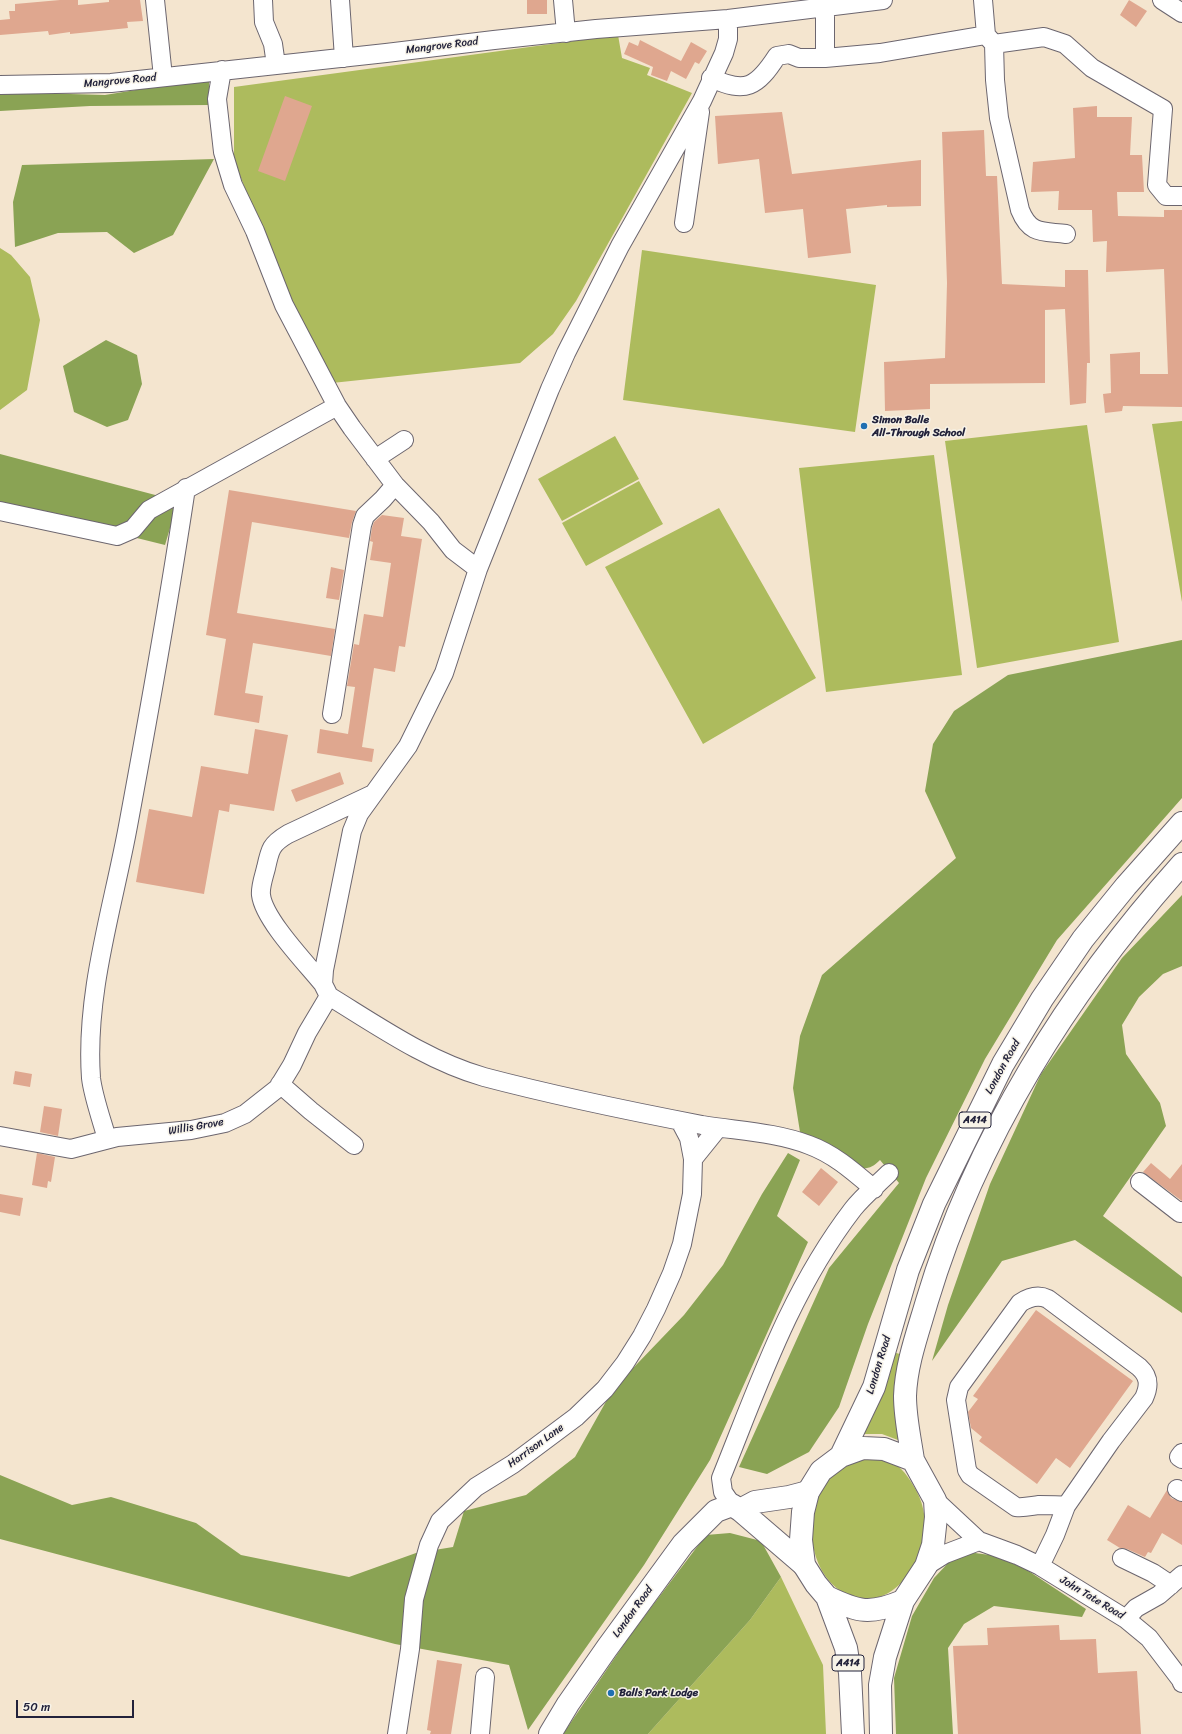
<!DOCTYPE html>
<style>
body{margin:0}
#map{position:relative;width:1182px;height:1734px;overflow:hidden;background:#f4e5cf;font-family:Sriracha,sans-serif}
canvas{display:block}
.scale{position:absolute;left:16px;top:1700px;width:118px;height:18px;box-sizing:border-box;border:2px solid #22223b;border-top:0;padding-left:5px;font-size:12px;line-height:14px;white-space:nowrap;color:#22223b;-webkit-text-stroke:3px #f7f3e8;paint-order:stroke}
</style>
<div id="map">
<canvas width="1182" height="1734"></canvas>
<div class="scale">50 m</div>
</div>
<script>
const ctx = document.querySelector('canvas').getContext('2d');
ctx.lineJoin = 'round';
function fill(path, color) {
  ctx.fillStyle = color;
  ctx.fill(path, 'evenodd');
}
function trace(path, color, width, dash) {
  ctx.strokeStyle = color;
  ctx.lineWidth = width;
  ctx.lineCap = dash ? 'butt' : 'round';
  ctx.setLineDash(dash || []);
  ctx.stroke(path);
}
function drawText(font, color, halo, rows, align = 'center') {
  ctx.font = font + ' Sriracha,sans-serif';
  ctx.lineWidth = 3;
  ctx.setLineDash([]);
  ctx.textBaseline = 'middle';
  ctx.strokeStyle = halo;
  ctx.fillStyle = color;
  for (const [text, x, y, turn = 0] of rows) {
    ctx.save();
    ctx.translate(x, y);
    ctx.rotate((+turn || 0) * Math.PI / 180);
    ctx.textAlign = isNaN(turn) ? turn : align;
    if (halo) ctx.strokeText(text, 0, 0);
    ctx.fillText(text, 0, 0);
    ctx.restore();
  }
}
const green = new Path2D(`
 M 618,35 L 622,58 L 650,68 L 647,75 L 692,93 L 576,301 L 553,334 L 520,363 L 332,383 L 290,304 L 234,160 L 234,87 Z
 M 0,248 L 11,255 L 30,277 L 40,320 L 27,390 L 0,410 Z
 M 642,250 L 876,285 L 855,432 L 623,400 Z
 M 1182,421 L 1182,602 L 1152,424 Z
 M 1087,425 L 1119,642 L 977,668 L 945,441 Z
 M 615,436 L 639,479 L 562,521 L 538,479 Z
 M 934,455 L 962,675 L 826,692 L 799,468 Z
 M 639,481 L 663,524 L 586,566 L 562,523 Z
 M 719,508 L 816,678 L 703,744 L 605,567 Z
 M 893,1352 L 903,1355 L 901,1438 L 898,1440 L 882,1434 L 860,1434 Z
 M 860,1458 C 868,1458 877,1457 884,1459 C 898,1463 906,1473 913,1485 C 923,1500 927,1519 924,1537 C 919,1573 885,1613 847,1594 C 838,1590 832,1585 826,1577 C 802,1543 809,1490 843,1465 C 848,1462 855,1460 860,1458 Z
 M 781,1577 L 823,1665 L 826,1734 L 648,1734 L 750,1620 Z`);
const forest = new Path2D(`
 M 209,78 L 209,105 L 90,106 L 0,111 L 0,92 L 105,95 Z
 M 214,159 L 173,235 L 134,253 L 107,232 L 58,233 L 15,247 L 13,202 L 22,165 Z
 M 106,340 L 137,355 L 142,384 L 128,420 L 107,427 L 74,412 L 63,366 Z
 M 0,454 L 178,501 L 165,545 L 0,504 Z
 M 1182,640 L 1182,798 L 1057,940 L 985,1059 L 926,1178 L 868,1324 L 839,1407 L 809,1452 L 767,1474 L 739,1467 L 829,1268 L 899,1183 L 880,1160 C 873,1167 869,1169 859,1168 L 800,1132 L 793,1088 L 800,1036 L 822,975 L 956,858 L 925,791 L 933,744 L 954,711 L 1008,675 Z
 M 1182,895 L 1182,966 L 1163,974 L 1139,997 L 1122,1025 L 1126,1054 L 1160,1103 L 1166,1126 L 1103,1216 L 1182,1277 L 1182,1313 L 1075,1240 L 1002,1261 L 932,1361 L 948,1305 L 990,1184 L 1041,1074 L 1122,958 Z
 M 788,1153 L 800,1160 L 777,1216 L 808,1242 L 710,1460 L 644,1565 L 528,1730 L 509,1665 L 395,1644 L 0,1539 L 0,1475 L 72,1505 L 111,1497 L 196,1523 L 241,1555 L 349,1577 L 416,1553 L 453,1547 L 464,1511 L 526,1495 L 575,1457 L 613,1389 L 684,1315 L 723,1265 L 762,1194 Z
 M 730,1533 L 761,1541 L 781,1577 L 750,1620 L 648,1734 L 563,1734 L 631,1634 L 706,1535 Z
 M 975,1553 L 997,1556 L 1027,1570 L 1086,1609 L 1082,1617 L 994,1606 L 964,1624 L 948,1648 L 953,1734 L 896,1734 L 894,1678 L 912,1616 L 934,1578 L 950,1561 L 964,1554 Z`);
const building = new Path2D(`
 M 60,0 L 78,0 L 78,5 L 109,2 L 109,0 L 140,0 L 143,21 L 127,22 L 128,28 L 70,34 L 70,32 L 49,35 L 48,31 L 0,35 L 0,20 L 10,19 L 9,11 L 15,11 L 15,4 Z
 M 527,0 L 547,0 L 547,14 L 527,14 Z
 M 1129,0 L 1147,11 L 1136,27 L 1120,15 Z
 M 640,40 L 681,61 L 691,42 L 707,51 L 699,64 L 695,62 L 686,79 L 671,71 L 667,81 L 651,75 L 653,67 L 624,54 L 629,42 L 638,46 Z
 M 285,96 L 312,106 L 285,181 L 258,171 Z
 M 1097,106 L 1097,117 L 1132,117 L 1130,155 L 1142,155 L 1144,192 L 1117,192 L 1118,216 L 1164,217 L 1164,210 L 1182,210 L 1182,407 L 1123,406 L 1122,411 L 1105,413 L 1103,394 L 1111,393 L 1110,354 L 1140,352 L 1140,374 L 1168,374 L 1164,269 L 1106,272 L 1107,241 L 1093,242 L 1092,210 L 1058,210 L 1059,191 L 1031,192 L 1033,162 L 1075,158 L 1073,108 Z
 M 782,112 L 792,174 L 921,160 L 921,206 L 887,207 L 887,205 L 846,209 L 851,253 L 808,258 L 803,209 L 765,213 L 759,159 L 718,164 L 715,116 Z
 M 984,130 L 986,176 L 997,176 L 1002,284 L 1065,287 L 1065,270 L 1088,270 L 1090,363 L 1087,363 L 1086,403 L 1070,405 L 1065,309 L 1045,310 L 1045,383 L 930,384 L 930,409 L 885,411 L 884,362 L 945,358 L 947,283 L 942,132 Z
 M 229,490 L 356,511 L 352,522 L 349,538 L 252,522 L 237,613 L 335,629 L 331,656 L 253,643 L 245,693 L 263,696 L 259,723 L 214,715 L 226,639 L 206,635 Z
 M 382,515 L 404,518 L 401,536 L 422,539 L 405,647 L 399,646 L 395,672 L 374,668 L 362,747 L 374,749 L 372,762 L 317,753 L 320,729 L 348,734 L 355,687 L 347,686 L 354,644 L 359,645 L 364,614 L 383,617 L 391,563 L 370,560 L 373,542 L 370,541 L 372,528 L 374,522 Z
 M 331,567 L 344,570 L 339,600 L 326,598 Z
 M 255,729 L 288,735 L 274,811 L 230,804 L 229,812 L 219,810 L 204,894 L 136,882 L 149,809 L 192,817 L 201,766 L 248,774 Z
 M 340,772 L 344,784 L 296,802 L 291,790 Z
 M 15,1071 L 32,1074 L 30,1087 L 13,1084 Z
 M 44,1106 L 62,1109 L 58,1136 L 40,1132 Z
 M 37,1153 L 55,1157 L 51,1182 L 48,1181 L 47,1188 L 32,1185 Z
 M 1151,1163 L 1170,1179 L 1182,1164 L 1182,1201 L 1143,1172 Z
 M 821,1168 L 838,1182 L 819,1206 L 802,1192 Z
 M 0,1194 L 23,1198 L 20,1216 L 0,1212 Z
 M 1036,1310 L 1133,1381 L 1070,1468 L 1056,1458 L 1037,1484 L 979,1441 L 982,1437 L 971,1428 L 968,1412 L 978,1399 L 973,1396 Z
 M 1167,1490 L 1171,1498 L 1182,1502 L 1182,1545 L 1162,1533 L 1151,1553 L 1148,1552 L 1145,1557 L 1127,1549 L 1120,1548 L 1107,1540 L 1128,1505 L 1150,1518 Z
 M 1059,1625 L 1060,1640 L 1096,1639 L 1098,1673 L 1137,1671 L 1141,1734 L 958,1734 L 953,1646 L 988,1645 L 987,1628 Z
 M 437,1660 L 462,1664 L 451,1734 L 430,1734 L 431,1731 L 427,1730 Z`);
const minor = new Path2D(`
 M 155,0 L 163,77
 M 263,0 L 264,22 L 273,44 L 276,65
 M 340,0 L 344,58
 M 563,0 L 566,33
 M 983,0 L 986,35 L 994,44 L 995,80 L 999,118 L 1020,210 C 1030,235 1043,231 1066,234
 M 1162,0 L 1182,13
 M 825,8 L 825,58
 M 728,19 L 728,39 L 724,53 L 702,101 L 620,246 L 566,353 L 550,389 L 478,569 L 444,673 L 408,746 L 359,814 L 352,831 L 324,970 L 323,984 L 329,996 C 378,1026 428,1061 484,1077 C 556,1096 629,1111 702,1125 C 738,1131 775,1132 809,1145 C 834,1154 854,1172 874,1189
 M 994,44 L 1044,37 L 1065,44 L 1092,68 L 1163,109 L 1157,185 L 1166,196 L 1182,196
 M 222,70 L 217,99 L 223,152 L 233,185 L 255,231 L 284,305 L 337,406 L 352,428 L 395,485 L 431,522 L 453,550 L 478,569
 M 711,78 C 746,94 757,87 777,56 L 789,54 L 799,58 L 825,58 L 880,53 L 986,35
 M 0,85 L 111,83 L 386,53 L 494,40 L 596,29 L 728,19 L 883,0
 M 684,223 L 700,112
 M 375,459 L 404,440
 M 0,511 L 117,536 L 133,529 L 149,510 L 337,406
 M 332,714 L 362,525 L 365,516 L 383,499 L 395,485
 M 323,984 C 307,964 264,920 261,895 C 260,887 264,876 266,868 C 270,849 271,844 288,834 L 371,795
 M 280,1084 L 311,1111 L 354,1145
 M 0,1136 L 71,1149 L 117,1137 L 191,1130 L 225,1123 L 245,1114 L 278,1088 L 292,1065 L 307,1033 L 329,996
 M 107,1139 C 102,1121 93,1096 91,1078 C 85,993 113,908 128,826 C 149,713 169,601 186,488
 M 693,1159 L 718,1128
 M 1140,1182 L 1180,1213 L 1182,1211
 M 1182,1453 L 1179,1457 L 1182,1459
 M 1177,1489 L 1182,1492
 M 935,1500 L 979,1541 L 1017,1555 L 1040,1566 L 1126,1619 L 1149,1638 L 1181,1680 L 1182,1683
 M 732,1505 L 723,1492 L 721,1478 C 759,1384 790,1291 853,1209 C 863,1196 877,1185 889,1173
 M 1122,1558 L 1153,1573 L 1171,1585
 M 926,1566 L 945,1554 L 979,1541
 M 1040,1566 L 1055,1535 L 1066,1506 L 1111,1441 L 1144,1398 C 1150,1385 1149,1376 1139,1367 L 1048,1299 C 1038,1294 1029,1297 1020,1303 L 959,1387 L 956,1400 L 967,1470 L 970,1475 L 1016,1507 C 1024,1508 1031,1506 1039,1505 C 1048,1505 1057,1505 1066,1506
 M 1126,1619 L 1136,1608 L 1159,1595 L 1182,1575
 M 397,1734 L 410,1649 L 414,1599 L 429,1545 L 440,1521 L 476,1487 L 513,1464 L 576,1417 L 605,1389 L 625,1363 L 642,1336 L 656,1309 L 672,1273 L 682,1244 L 692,1194 L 693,1159 L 689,1138 L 680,1121
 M 480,1734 L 485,1677`);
const major = new Path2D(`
 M 740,1510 L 755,1502 L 789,1497 L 808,1492
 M 550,1734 L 568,1704 L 607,1648 L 683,1544 L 716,1511 L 732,1505 L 740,1510 L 804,1565`);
const highway = new Path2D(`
 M 841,1456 L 874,1387 L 908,1270 L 934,1204 L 1003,1064 L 1042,999 L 1083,939 L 1126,886 L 1182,823
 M 913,1460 C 910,1439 905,1418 905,1396 C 906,1364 918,1332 927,1301 C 976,1138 1069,990 1182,864
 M 827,1597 C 858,1612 870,1615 903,1601
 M 853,1734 L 850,1673 L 846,1648 L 827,1597 L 816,1584 L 804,1565 L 801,1540 L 803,1512 L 808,1492 L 821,1471 L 841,1456 L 863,1448 L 884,1449 L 913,1460 L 935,1500 L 936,1517 L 933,1545 L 926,1566 L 903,1601 L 885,1657 L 880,1685 L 881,1734`);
const markers = [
 [864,426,4,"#1f6fb2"],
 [611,1693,4,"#1f6fb2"]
];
const shields = [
 [975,1120,32],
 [848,1663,32]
];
const shieldNames = [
 ["A414",975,1120],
 ["A414",848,1663]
];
const streetNames = [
 ["Mangrove Road",442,46,-7],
 ["Mangrove Road",120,81,-5],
 ["London Road",1003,1067,-61],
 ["Willis Grove",196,1127,-10],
 ["London Road",879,1365,-73],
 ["Harrison Lane",536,1446,-36],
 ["John Tate Road",1092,1598,31],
 ["London Road",633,1612,-54]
];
const poiNames = [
 ["Simon Balle",872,420],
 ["All-Through School",872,433],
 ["Balls Park Lodge",619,1693]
];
fill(green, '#adbb5d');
fill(forest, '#8aa354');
fill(building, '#dfa78f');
trace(minor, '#6c666f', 20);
trace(major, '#6c666f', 24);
trace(highway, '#6c666f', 24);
trace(minor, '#fff', 18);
trace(major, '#fff', 22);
trace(highway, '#fff', 22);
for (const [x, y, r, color] of markers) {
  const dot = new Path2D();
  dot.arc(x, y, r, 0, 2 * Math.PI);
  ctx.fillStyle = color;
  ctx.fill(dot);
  trace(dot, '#f7f3e8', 1.5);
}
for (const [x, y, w] of shields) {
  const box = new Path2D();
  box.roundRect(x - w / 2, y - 8, w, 16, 3);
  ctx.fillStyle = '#f7f3e8';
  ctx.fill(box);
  trace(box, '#22223b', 1);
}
drawText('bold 10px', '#22223b', null, shieldNames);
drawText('11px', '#22223b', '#f7f3e8', streetNames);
drawText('bold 11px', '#22223b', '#f7f3e8', poiNames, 'left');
</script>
